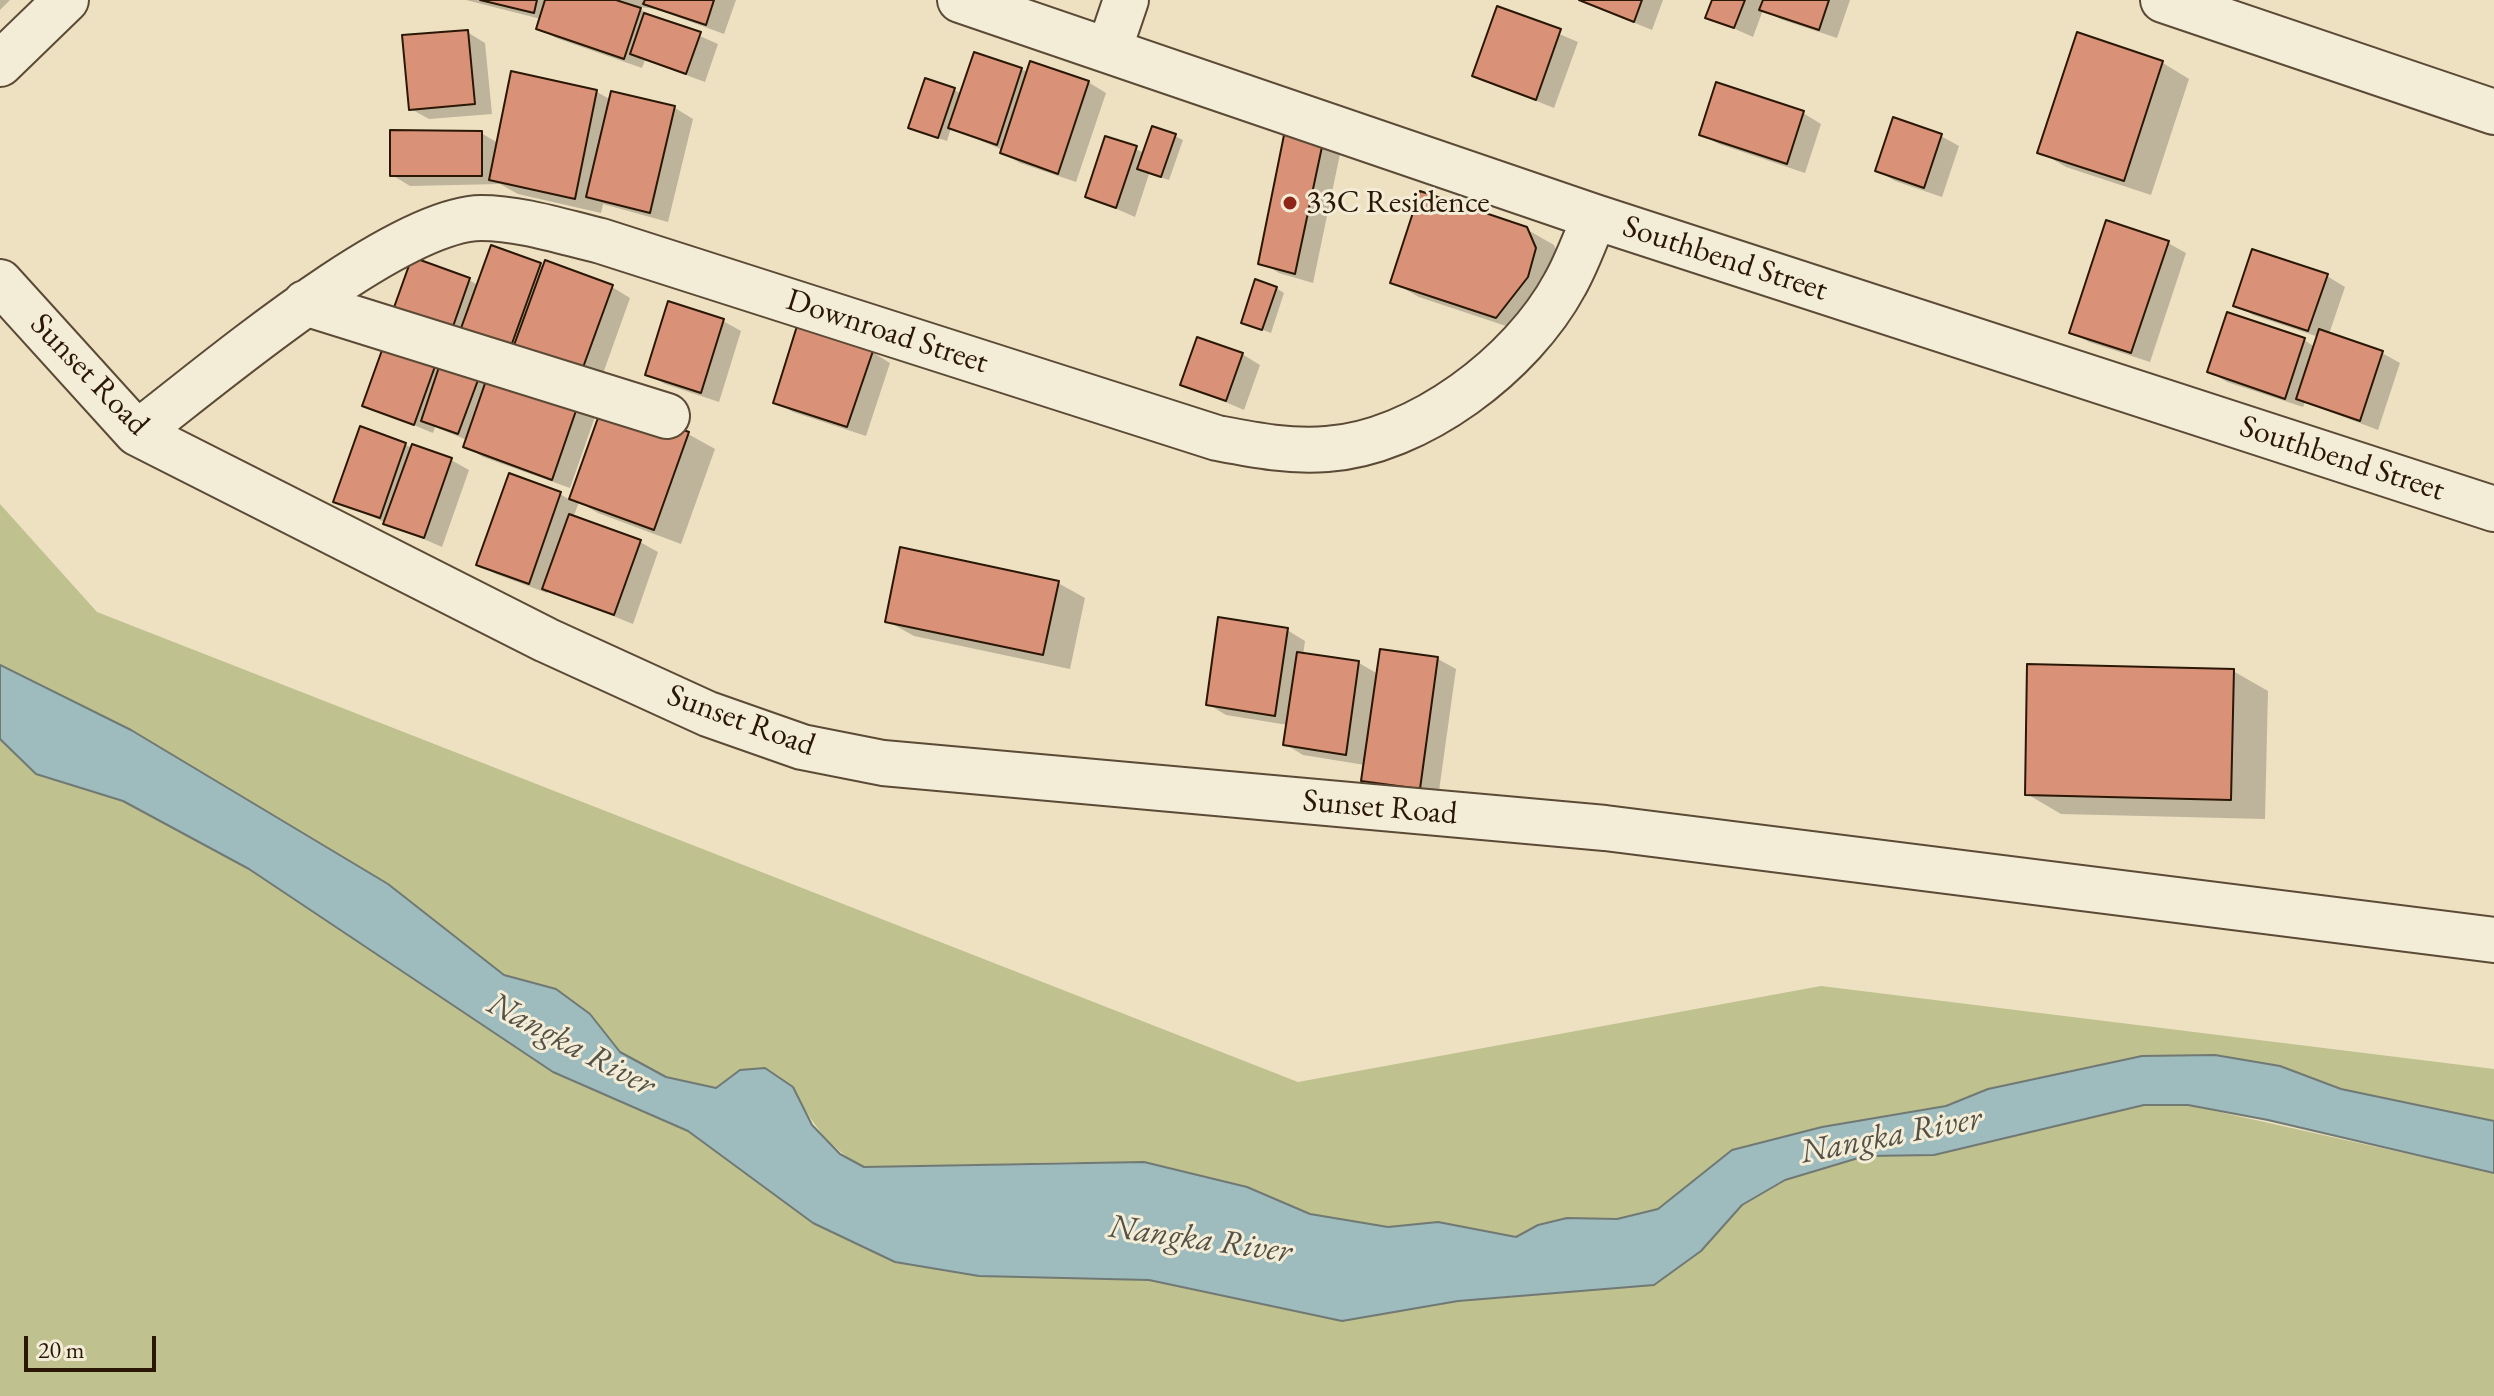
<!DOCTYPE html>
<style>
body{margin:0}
#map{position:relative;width:2494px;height:1396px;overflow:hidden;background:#ede1c2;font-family:"EB Garamond",serif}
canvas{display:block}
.scale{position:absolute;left:24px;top:1336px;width:132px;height:36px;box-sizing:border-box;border:4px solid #2a1706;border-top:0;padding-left:10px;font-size:24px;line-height:28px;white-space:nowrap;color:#2a1706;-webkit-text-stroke:6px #f3ecd7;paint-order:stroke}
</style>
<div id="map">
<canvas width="2494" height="1396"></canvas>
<div class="scale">20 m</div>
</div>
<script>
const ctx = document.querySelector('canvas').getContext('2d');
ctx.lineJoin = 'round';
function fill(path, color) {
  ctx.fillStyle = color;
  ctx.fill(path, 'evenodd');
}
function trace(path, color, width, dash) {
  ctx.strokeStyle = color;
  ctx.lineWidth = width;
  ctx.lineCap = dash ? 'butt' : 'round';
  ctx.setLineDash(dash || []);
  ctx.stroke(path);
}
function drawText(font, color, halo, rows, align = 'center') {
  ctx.font = font + ' "EB Garamond",serif';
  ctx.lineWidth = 6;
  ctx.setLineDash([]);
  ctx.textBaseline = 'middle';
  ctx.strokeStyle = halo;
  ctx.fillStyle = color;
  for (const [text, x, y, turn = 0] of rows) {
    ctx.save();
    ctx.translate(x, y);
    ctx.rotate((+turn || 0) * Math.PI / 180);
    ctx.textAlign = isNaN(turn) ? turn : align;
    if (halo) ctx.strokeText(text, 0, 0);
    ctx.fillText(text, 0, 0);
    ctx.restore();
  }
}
const green = new Path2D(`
 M 0,504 L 97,612 L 1298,1082 L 1821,986 L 2494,1069 L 2494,1121 L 2341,1089 L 2280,1066 L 2215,1055 L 1988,1089 L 1946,1106 L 1822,1127 L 1732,1150 L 1658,1209 L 1617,1219 L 1567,1218 L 1538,1225 L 1516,1237 L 1438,1222 L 1388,1227 L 1310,1214 L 1247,1187 L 1074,1162 L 864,1167 C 828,1148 811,1123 793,1087 L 740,1070 L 716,1088 L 666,1077 L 620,1052 L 590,1014 L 556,989 L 504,975 L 388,884 L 131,730 L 0,665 Z
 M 0,739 L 36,774 L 123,801 L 249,869 L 553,1072 L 688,1131 L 813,1223 L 895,1262 L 979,1276 L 1149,1280 L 1342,1321 L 1701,1251 L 1742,1205 L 1786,1180 L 1865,1156 L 1934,1155 L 2144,1105 L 2188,1105 L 2494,1173 L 2494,1396 L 0,1396 Z`);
const water = new Path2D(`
 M 0,665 L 131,730 L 388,884 L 504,975 L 556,989 L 590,1014 L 620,1052 L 666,1077 L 716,1088 L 740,1070 L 765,1068 L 793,1087 L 812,1125 L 840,1154 L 864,1167 L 1144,1162 L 1247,1187 L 1310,1214 L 1388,1227 L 1438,1222 L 1516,1237 L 1538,1225 L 1567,1218 L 1617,1219 L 1658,1209 L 1732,1150 L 1822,1127 L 1946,1106 L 1988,1089 L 2142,1056 L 2215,1055 L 2280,1066 L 2341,1089 L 2494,1121 L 2494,1173 L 2268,1120 L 2188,1105 L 2144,1105 L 1934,1155 L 1865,1156 L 1785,1180 L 1742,1205 L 1701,1251 L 1654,1285 L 1458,1301 L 1342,1321 L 1149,1280 L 979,1276 L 895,1262 L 813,1223 L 688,1131 L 553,1072 L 249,869 L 123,801 L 36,774 L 0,739 Z`);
const shadow = new Path2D(`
 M 0,0 L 10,0 L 0,10 Z
 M 466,0 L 736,0 L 724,34 L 656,9 L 632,6 L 718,44 L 705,82 L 645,60 L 642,68 L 556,38 L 538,28 L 541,19 Z
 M 1663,0 L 1652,30 L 1581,1 L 1581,0 Z
 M 1714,0 L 1850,0 L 1837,38 L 1780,19 L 1763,10 L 1753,37 L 1708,17 Z
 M 1498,8 L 1578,42 L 1554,108 L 1474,76 Z
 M 467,32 L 485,43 L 492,114 L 429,119 L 411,109 Z
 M 2078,35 L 2163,63 L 2189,79 L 2151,195 L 2066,167 L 2040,152 Z
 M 1021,70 L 1088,82 L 1106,93 L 1076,182 L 1020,163 L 1002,153 L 1003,150 L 951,128 L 947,141 L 919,132 L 954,90 L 962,94 Z
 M 597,92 L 611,100 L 612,93 L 675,108 L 693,119 L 668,222 L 603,204 L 601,213 L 518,194 L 500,184 L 410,186 L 392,175 L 481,133 L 498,143 Z
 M 1803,113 L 1821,124 L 1805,173 L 1719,144 L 1701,134 Z
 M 1175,136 L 1183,140 L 1169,180 L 1149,174 L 1135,217 L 1087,196 L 1107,138 L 1145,153 Z
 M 1941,136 L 1959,146 L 1942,197 L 1895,181 L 1877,170 Z
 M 1322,144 L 1340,154 L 1313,283 L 1279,273 L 1261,262 Z
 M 1526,229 L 1554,245 L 1562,265 L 1524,332 L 1419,297 L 1392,282 Z
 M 2168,243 L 2186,253 L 2150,362 L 2089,342 L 2071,332 Z
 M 540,265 L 612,287 L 630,298 L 600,382 L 413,323 L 469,280 L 478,285 Z
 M 2327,276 L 2345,287 L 2329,334 L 2382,353 L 2400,363 L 2378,430 L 2305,402 L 2303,407 L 2227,382 L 2209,371 L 2304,340 L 2315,347 L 2319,337 L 2253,315 L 2235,305 Z
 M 1276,288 L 1284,293 L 1271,333 L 1243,322 Z
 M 670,303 L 723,321 L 741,331 L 719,402 L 665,384 L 647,374 Z
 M 388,341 L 596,414 L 570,488 L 483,457 L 465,446 L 467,440 L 435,427 L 433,433 L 365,405 Z
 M 872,352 L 890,363 L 866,436 L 793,412 L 775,402 Z
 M 1242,354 L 1260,365 L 1244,410 L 1183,384 Z
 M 605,403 L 688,434 L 715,449 L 681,544 L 598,513 L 579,502 L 573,518 L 640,542 L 658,552 L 633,624 L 548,590 L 547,593 L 496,574 L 478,564 L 560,494 L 570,500 Z
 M 405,445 L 451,460 L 469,470 L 442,547 L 336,501 Z
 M 1058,583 L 1085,598 L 1070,669 L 914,636 L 887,621 Z
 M 1287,630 L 1305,641 L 1303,655 L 1359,663 L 1378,674 L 1438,659 L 1456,669 L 1438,798 L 1381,790 L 1363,780 L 1365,765 L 1303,755 L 1285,744 L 1288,725 L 1226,715 L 1208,704 Z
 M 2233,671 L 2268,691 L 2265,819 L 2061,814 L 2027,794 Z`);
const building = new Path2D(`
 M 480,0 L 537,0 L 534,13 Z
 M 545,0 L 616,0 L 641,8 L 624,59 L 536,29 Z
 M 645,0 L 714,0 L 706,25 L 643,4 Z
 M 1579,0 L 1642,0 L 1634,22 Z
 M 1712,0 L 1745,0 L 1734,28 L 1705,18 Z
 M 1763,0 L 1829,0 L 1819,30 L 1759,10 Z
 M 1497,6 L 1561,29 L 1536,100 L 1472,76 Z
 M 644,13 L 701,32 L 686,74 L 630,54 Z
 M 468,30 L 475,104 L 409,110 L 402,35 Z
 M 2077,32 L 2163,61 L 2124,181 L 2037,153 Z
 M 974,52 L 1022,68 L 997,145 L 948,128 Z
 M 1030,61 L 1089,81 L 1058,174 L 1000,153 Z
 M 511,71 L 597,90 L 575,199 L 489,180 Z
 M 925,78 L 955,88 L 938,138 L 908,128 Z
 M 1716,82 L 1804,111 L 1787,164 L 1699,135 Z
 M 611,91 L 675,106 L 650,213 L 586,197 Z
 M 1893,117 L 1942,134 L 1924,188 L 1875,171 Z
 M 1152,126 L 1176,134 L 1161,177 L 1137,169 Z
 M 390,130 L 482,131 L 482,176 L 390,176 Z
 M 1285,130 L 1323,142 L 1295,274 L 1258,264 Z
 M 1105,136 L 1137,146 L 1116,208 L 1085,197 Z
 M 1420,191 L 1527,227 L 1536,248 L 1528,277 L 1496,318 L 1390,283 Z
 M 2106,220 L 2169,241 L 2131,353 L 2069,333 Z
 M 491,245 L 541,263 L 510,349 L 460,331 Z
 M 2252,249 L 2328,274 L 2308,331 L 2233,306 Z
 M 412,257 L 470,278 L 450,335 L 392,313 Z
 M 545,260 L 613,285 L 581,373 L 513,348 Z
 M 1255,279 L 1277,287 L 1262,330 L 1241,323 Z
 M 668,301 L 724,319 L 701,393 L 645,375 Z
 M 2227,312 L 2305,338 L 2285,399 L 2207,372 Z
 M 797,326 L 873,351 L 847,427 L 773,403 Z
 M 2319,329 L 2383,351 L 2360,421 L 2296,399 Z
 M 1197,337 L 1243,353 L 1226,401 L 1180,385 Z
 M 386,339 L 438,358 L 414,425 L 362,406 Z
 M 442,358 L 481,372 L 458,434 L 421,421 Z
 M 490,369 L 579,402 L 552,480 L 463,447 Z
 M 604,401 L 689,432 L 654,530 L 569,499 Z
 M 360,426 L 406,443 L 380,518 L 333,502 Z
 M 412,444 L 452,458 L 424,538 L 383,524 Z
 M 509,473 L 561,492 L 529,584 L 476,565 Z
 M 569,514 L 641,540 L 614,615 L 542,589 Z
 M 900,547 L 1059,581 L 1043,655 L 885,622 Z
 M 1218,617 L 1288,628 L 1275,716 L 1206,705 Z
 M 1380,649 L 1438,657 L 1420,789 L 1361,781 Z
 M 1297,652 L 1359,661 L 1346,755 L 1283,745 Z
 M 2027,664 L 2234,669 L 2231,800 L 2025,795 Z`);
const street = new Path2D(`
 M 960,0 L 1595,217 L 2494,509
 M 2163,0 L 2494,112
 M 1109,50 L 1126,0
 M 0,64 L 66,0
 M 0,282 L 137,433 L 546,640 L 708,714 L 802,747 L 883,763 L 1605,828 L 2494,940
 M 305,303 L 667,416
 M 137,433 C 209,378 395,219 481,218 C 521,218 563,232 601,241 L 1217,438 C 1254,445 1289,452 1327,449 C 1418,443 1522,364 1565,284 C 1577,263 1585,239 1595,217`);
const markers = [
 [1290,203,8,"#8f2418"]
];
const poiNames = [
 ["33C Residence",1306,203]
];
const streetNames = [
 ["Southbend Street",1725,259,18],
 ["Downroad Street",887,332,18],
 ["Sunset Road",89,375,46],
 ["Southbend Street",2342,459,18],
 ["Sunset Road",741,721,20],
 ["Sunset Road",1380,808,5]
];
const waterNames = [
 ["Nangka River",571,1045,28],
 ["Nangka River",1891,1136,-11],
 ["Nangka River",1200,1240,8]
];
fill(green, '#bfc18e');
fill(water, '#9ebbbe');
trace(water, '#707974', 2);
fill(shadow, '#0003');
fill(building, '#d99277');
trace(building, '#2a1706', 2);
trace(street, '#5b4a35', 48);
trace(street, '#f3ecd7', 44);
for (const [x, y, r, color] of markers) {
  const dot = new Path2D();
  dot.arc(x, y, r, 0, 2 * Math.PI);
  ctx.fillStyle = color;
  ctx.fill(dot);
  trace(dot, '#f3ecd7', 3);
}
drawText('32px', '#2a1706', '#f3ecd7', poiNames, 'left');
drawText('32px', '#2a1706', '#f3ecd7', streetNames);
drawText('italic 34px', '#535046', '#f3ecd7', waterNames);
</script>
